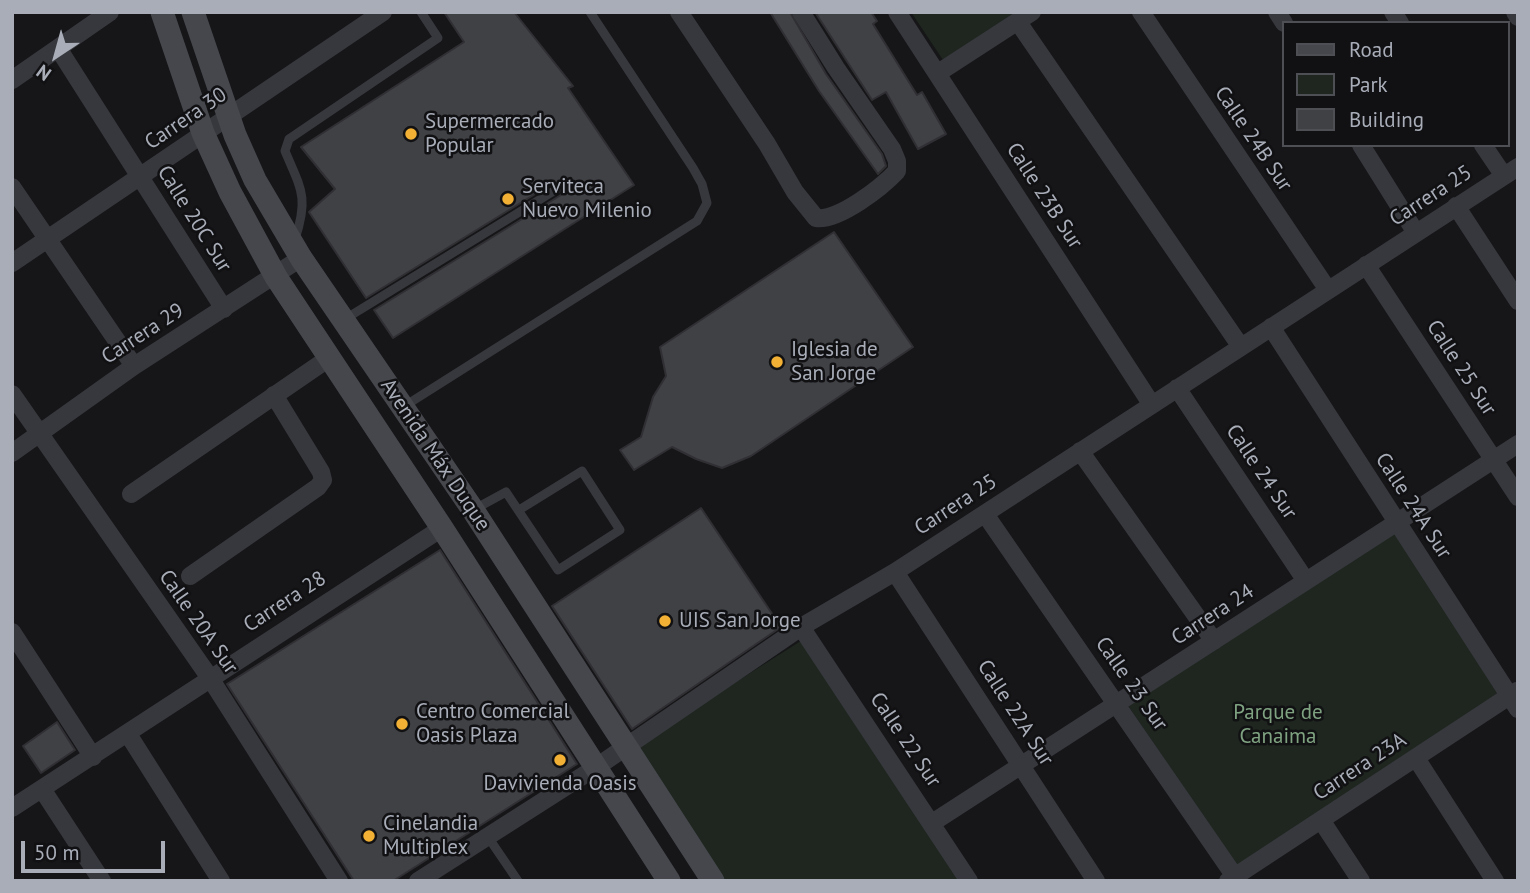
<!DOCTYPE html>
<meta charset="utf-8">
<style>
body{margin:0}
#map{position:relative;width:1530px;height:893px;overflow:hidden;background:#161618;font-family:"PT Sans",sans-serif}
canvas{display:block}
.frame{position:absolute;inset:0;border:14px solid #a8adb8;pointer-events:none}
.legend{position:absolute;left:1282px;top:21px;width:228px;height:126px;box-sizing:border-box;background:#111113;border:2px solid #4d4f55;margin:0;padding:9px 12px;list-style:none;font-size:21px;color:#a8adb8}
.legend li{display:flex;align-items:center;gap:14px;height:35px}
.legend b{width:35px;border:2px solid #4d4f55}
.north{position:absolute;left:21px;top:21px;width:70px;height:70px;-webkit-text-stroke:5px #111113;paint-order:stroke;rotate:216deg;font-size:19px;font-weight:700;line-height:28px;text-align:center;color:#a8adb8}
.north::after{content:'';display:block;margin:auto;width:24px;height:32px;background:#a8adb8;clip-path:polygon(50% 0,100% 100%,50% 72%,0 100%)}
.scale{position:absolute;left:21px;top:841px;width:144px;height:32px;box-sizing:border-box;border:4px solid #a8adb8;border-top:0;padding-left:9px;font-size:21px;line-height:24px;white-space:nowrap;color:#a8adb8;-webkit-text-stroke:5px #111113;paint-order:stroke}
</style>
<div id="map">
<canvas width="1530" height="893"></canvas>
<div class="frame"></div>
<ul class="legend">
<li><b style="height:9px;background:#45474d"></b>Road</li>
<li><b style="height:19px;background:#1e261f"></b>Park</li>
<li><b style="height:19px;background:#404145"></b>Building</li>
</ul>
<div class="north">N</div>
<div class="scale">50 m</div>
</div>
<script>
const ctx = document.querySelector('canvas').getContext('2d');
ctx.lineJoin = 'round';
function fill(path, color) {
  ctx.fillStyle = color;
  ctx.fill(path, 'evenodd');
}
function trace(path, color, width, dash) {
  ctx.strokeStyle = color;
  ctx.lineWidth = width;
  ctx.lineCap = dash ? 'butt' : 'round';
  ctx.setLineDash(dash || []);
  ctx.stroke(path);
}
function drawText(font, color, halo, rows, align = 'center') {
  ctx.font = font + ' "PT Sans",sans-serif';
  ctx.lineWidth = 5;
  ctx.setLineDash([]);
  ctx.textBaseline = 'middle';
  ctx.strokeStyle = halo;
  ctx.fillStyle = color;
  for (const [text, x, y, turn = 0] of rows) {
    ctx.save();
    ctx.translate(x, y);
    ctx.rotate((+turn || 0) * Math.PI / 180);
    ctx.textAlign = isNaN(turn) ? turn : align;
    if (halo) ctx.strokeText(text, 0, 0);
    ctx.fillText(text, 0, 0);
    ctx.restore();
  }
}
const green = new Path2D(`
 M 911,12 L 1021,12 L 945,63 Z
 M 1394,531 L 1502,697 L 1239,869 L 1127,704 Z
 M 804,639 L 963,881 L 717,881 L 630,749 Z`);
const building = new Path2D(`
 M 444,12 L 514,12 L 573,86 L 568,88 L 634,185 L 393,338 L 374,310 L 561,195 L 564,189 L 561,183 L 553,183 L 366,298 L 309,212 L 335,189 L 301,147 L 464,42 Z
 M 770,12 L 790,12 L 826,74 L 882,154 L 886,166 L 878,174 L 819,91 Z
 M 815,12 L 871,12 L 877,21 L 873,24 L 917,95 L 922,92 L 946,134 L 918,149 L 886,92 L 872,100 Z
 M 834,232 L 913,347 L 751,456 L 722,468 L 696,459 L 672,447 L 634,470 L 620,450 L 641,437 L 653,397 L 666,376 L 660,347 Z
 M 701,508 L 781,627 L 632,729 L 552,606 Z
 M 440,550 L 577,764 L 393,881 L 354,881 L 227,684 Z
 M 57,722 L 75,750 L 41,773 L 23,746 Z`);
const lane = new Path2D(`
 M 295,239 C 309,197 301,189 285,151 L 289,139 L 438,38 L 421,12
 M 345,319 L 557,189
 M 403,407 L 697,221 L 707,203 L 702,184 L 693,168 L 590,12
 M 473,510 L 506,492 L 558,570 L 620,530 L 582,471 L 519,510
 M 488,837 L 518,881`);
const street = new Path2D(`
 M 679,12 L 767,144 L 795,192 L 816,218 C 839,221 882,187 897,171 L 897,161 L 892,149 L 836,68 L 801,12
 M 897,12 L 1152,405
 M 1141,12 L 1328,290
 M 1277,12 L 1284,23
 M 1393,12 L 1400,23
 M 1515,12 L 1518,17
 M 1018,22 L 1241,347
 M 58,48 L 224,309
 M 938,73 L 1032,12
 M 12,80 L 110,12
 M 1361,145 L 1416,233
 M 1483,145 L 1504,176
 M 12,187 L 134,366
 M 1456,206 L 1518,301
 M 12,263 L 383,12
 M 1366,265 L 1518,497
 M 1271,327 L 1518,709
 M 1177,388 L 1306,581
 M 12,394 L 210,678 L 339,881
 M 1080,451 L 1214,641
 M 12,453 L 134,366 L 301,258
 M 131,494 L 329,358
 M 985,514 L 1238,881
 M 895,572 L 1096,881
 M 190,576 L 318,487 L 323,480 L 321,472 L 274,395
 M 801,627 L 969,881
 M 12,632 L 93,757
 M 128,734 L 221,881
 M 1416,758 L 1495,881
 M 42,789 L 102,881
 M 12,808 L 442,528
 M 1321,820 L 1361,881
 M 932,823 L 1518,444
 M 418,881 L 595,768 L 801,627 L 895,572 L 1518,167
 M 1228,881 L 1517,691`);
const secondary = new Path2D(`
 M 162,12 L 203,133 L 230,192 L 276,277 L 442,528 L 669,881
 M 193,12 L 235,135 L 255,180 L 301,258 L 473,510 L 713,881`);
const markers = [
 [411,134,7,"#f2b134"],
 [508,199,7,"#f2b134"],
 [777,362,7,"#f2b134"],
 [665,621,7,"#f2b134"],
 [402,724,7,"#f2b134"],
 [560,760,7,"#f2b134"],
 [369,836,7,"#f2b134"]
];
const streetNames = [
 ["Carrera 30",186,119,-34],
 ["Calle 24B Sur",1253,139,56],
 ["Calle 23B Sur",1044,196,57],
 ["Carrera 25",1431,196,-33],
 ["Calle 20C Sur",194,219,58],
 ["Carrera 29",143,334,-33],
 ["Calle 25 Sur",1461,368,57],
 ["Avenida Máx Duque",435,455,56],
 ["Calle 24 Sur",1261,472,56],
 ["Carrera 25",956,505,-33],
 ["Calle 24A Sur",1413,506,57],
 ["Carrera 28",285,602,-33],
 ["Carrera 24",1213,615,-33],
 ["Calle 20A Sur",198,622,55],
 ["Calle 23 Sur",1131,684,55],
 ["Calle 22A Sur",1015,713,57],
 ["Calle 22 Sur",905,740,56],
 ["Carrera 23A",1360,767,-33]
];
const poiNames = [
 ["Supermercado",425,122],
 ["Popular",425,146],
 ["Serviteca",522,187],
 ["Nuevo Milenio",522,211],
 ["Iglesia de",791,350],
 ["San Jorge",791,374],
 ["UIS San Jorge",679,621],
 ["Centro Comercial",416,712],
 ["Oasis Plaza",416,736],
 ["Davivienda Oasis",560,784,"center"],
 ["Cinelandia",383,824],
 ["Multiplex",383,848]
];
const parkNames = [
 ["Parque de",1278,713],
 ["Canaima",1278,737]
];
fill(green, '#1e261f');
fill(building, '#404145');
trace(building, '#303034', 2);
trace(lane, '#37383d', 9);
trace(street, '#37383d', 18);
trace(secondary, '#45474d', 23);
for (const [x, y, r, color] of markers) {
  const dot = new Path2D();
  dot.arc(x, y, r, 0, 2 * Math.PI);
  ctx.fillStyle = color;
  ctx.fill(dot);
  trace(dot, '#111113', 2.5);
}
drawText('21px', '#a8adb8', '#111113', streetNames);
drawText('21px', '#a8adb8', '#111113', poiNames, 'left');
drawText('21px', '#7fa381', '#111113', parkNames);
</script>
